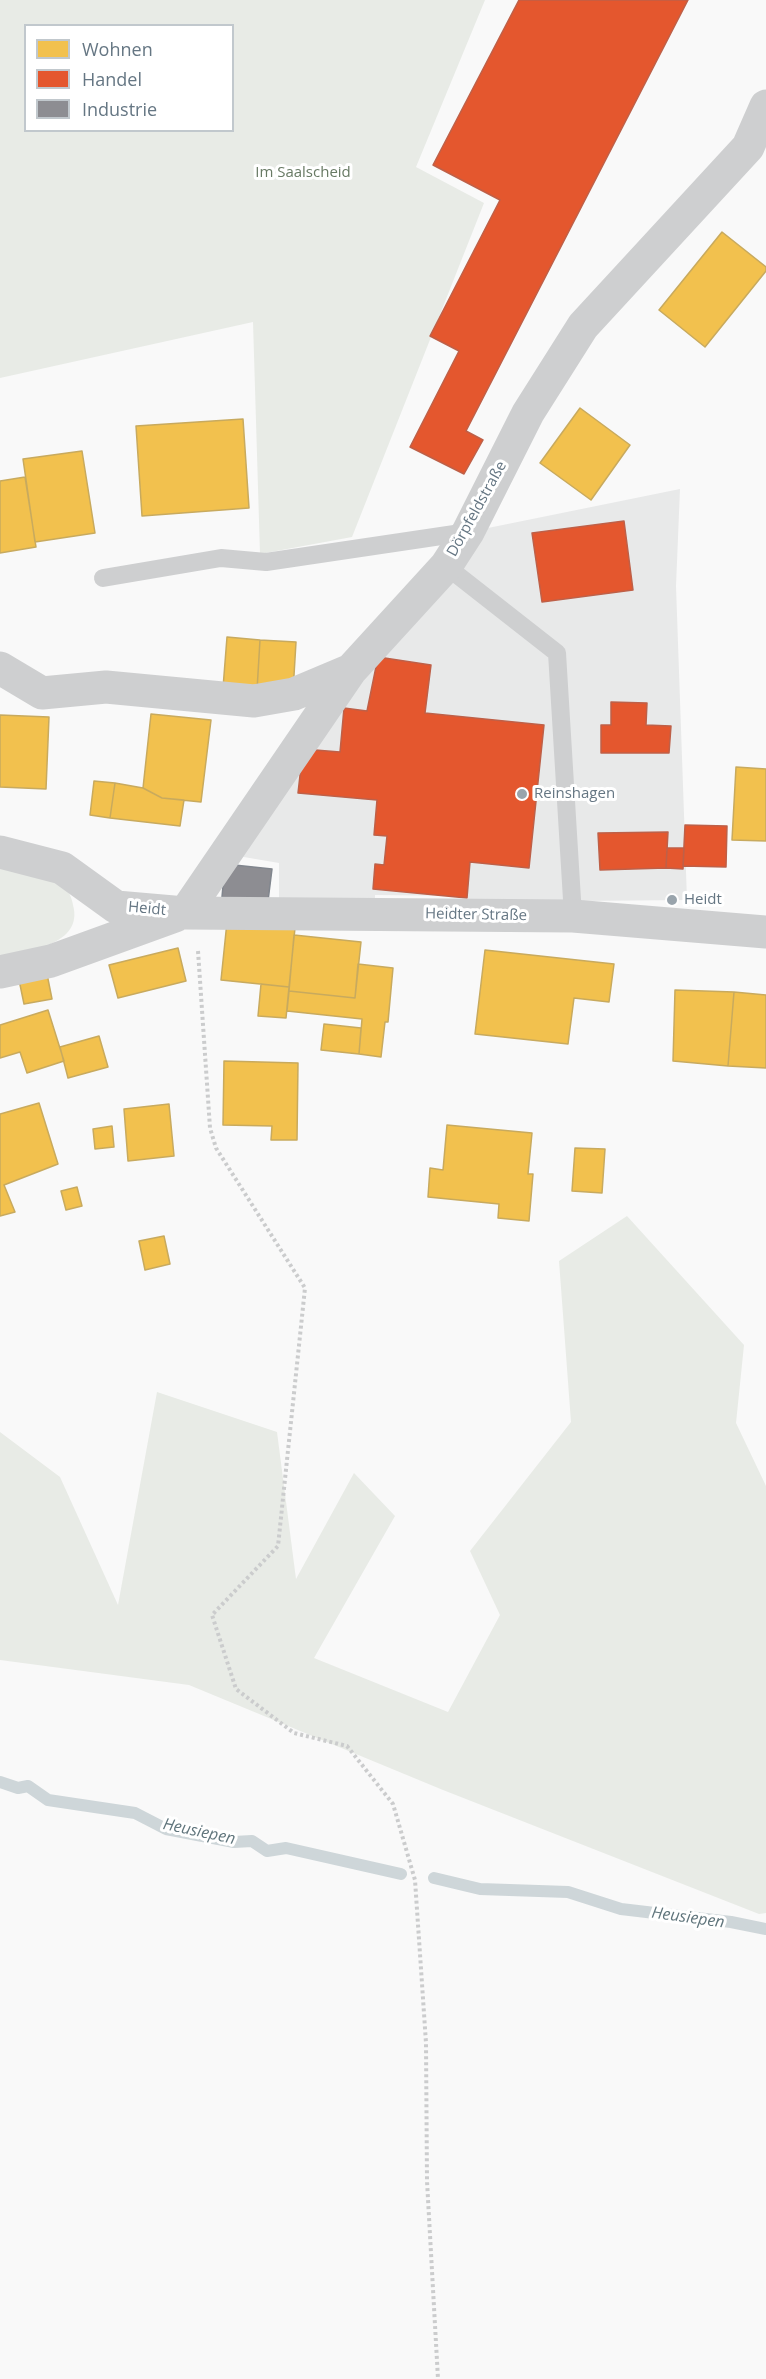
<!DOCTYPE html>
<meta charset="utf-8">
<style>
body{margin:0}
#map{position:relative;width:766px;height:2379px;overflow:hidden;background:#f9f9f9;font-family:"Open Sans",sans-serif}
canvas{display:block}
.legend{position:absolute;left:24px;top:24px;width:210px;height:108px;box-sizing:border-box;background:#fff;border:2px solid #c1c8cd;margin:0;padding:8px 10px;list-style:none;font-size:18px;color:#657683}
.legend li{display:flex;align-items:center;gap:12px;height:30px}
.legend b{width:30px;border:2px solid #c1c8cd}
</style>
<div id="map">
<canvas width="766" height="2379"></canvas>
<ul class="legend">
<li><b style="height:16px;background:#f2c14e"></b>Wohnen</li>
<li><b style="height:16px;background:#e4572e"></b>Handel</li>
<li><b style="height:16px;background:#8d8d92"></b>Industrie</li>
</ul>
</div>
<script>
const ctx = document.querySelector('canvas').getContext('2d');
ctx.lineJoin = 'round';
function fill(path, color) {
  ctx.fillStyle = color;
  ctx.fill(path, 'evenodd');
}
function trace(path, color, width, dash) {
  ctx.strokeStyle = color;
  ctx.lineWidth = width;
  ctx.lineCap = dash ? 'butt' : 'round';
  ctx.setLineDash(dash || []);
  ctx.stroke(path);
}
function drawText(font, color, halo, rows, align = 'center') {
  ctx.font = font + ' "Open Sans",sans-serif';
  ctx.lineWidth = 6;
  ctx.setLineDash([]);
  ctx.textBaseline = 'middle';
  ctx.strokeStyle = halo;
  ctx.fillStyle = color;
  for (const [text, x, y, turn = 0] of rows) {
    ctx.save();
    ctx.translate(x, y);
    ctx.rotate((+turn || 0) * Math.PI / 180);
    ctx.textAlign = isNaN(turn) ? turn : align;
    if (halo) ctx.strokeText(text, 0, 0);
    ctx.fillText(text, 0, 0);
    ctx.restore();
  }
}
const built = new Path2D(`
 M 680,489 L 676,586 L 687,900 L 468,902 L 468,896 L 375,895 L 375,901 L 279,900 L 279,863 L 232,855 L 276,791 L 483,529 Z`);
const green = new Path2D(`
 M 0,0 L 485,0 L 416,167 L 484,203 L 352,537 L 260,554 L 253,322 L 0,378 ZM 26,26 L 232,26 L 232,130 L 26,130 Z
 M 0,862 C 14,867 52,877 62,884 C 68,889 72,898 73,905 C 84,945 27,951 0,959 Z
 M 627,1216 L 744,1345 L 736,1423 L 766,1486 L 766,1913 L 759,1914 L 443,1790 L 189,1685 L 0,1660 L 0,1432 L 60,1477 L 118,1605 L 157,1392 L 277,1432 L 296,1579 L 354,1473 L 395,1516 L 314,1658 L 448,1712 L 500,1615 L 470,1551 L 571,1422 L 559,1261 Z`);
const homes = new Path2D(`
 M 722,232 L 766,267 L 766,271 L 705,347 L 659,310 Z
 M 580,408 L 630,445 L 591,500 L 540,463 Z
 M 243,419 L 249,508 L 142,516 L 136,426 Z
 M 82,451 L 95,533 L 35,542 L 23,459 Z
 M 25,477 L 36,547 L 0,553 L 0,481 Z
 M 227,637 L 260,640 L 257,690 L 223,688 Z
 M 260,640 L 296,642 L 293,692 L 257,690 Z
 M 151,714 L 211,720 L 201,802 L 162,798 L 143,788 Z
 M 0,715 L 49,717 L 46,789 L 0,787 Z
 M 736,767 L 766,769 L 766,841 L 732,840 Z
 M 94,781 L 115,783 L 110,818 L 90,815 Z
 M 115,783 L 143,788 L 162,798 L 184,800 L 180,826 L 110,818 Z
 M 227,922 L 295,928 L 289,987 L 221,980 Z
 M 294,935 L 361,942 L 355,998 L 289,991 Z
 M 178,948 L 186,981 L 118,998 L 109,965 Z
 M 485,950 L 614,964 L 609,1002 L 574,998 L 568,1044 L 475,1034 Z
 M 358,964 L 393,968 L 388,1022 L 385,1022 L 381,1057 L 359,1054 L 362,1019 L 287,1011 L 289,991 L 355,998 Z
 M 46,969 L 52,999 L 24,1004 L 18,975 Z
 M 261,984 L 289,987 L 286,1018 L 258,1016 Z
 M 675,990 L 734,992 L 728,1066 L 673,1061 Z
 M 734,992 L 766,995 L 766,1068 L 728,1066 Z
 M 48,1010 L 64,1061 L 27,1073 L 20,1052 L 0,1058 L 0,1025 Z
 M 324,1024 L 361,1028 L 359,1054 L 321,1050 Z
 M 99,1036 L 108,1067 L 68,1078 L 60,1047 Z
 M 224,1061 L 298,1063 L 297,1140 L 271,1140 L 272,1126 L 223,1125 Z
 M 39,1103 L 58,1164 L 4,1185 L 15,1212 L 0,1216 L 0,1114 Z
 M 169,1104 L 174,1156 L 128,1161 L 124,1109 Z
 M 447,1125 L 532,1133 L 528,1174 L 533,1174 L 529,1221 L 498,1218 L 499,1204 L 428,1197 L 430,1168 L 443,1170 Z
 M 112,1126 L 114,1147 L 95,1149 L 93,1129 Z
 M 575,1148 L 605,1149 L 602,1193 L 572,1191 Z
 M 77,1187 L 82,1206 L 66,1210 L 61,1191 Z
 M 164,1236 L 170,1264 L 145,1270 L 139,1241 Z`);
const shops = new Path2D(`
 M 519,0 L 688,0 L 466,431 L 483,440 L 464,474 L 410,447 L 459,351 L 430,336 L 500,200 L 433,165 Z
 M 624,521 L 633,590 L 542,602 L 532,533 Z
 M 378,657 L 431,665 L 425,713 L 544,725 L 529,868 L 470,862 L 467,898 L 373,889 L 375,864 L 384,865 L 387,836 L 374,835 L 377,800 L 298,793 L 303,749 L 340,752 L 344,708 L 367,711 Z
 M 611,702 L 647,703 L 646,725 L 671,726 L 669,753 L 601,753 L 601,725 L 611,725 Z
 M 685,825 L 727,826 L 726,867 L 683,866 Z
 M 668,832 L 666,868 L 600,870 L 598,833 Z
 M 667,848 L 684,848 L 683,869 L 666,868 Z`);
const industry = new Path2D(`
 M 225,864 L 272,869 L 268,901 L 222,897 Z`);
const stream = new Path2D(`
 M 0,1782 L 18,1788 L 28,1786 L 48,1800 L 135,1813 L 166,1829 L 234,1842 L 252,1841 L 267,1851 L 286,1848 L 401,1874
 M 434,1878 L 480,1889 L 568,1892 L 621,1909 L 731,1922 L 766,1929`);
const path = new Path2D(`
 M 198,951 L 210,1128 L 216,1148 L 305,1288 L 278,1546 L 212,1615 L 236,1689 L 294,1733 L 347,1746 L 393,1804 L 415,1880 L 426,2043 L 427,2181 L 438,2379`);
const lane = new Path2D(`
 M 446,566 L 557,653 L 573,916
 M 103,578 L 221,558 L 266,562 L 468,532`);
const street = new Path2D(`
 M 0,668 L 42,693 L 106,687 L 254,701 L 294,694 L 351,670
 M 0,852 L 62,868 L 116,907 L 185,913 L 573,916 L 766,932
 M 185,913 L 351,670 L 446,566 L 468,532 L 528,413 L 583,326 L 748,147 L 766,106
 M 0,972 L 51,961 L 175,916`);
const markers = [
 [522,794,6,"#99a4ac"],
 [672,900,6,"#99a4ac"]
];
const parkNames = [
 ["Im Saalscheid",303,173]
];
const streetNames = [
 ["Dörpfeldstraße",477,509,-61],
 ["Heidt",147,909,5],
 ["Heidter Straße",476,915,1]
];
const poiNames = [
 ["Reinshagen",534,794],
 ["Heidt",684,900]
];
const waterNames = [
 ["Heusiepen",199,1832,12],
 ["Heusiepen",688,1918,8]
];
fill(built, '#e8e9e9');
fill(green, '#e8ebe6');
fill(homes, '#f2c14e');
trace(homes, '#c8aa5e', 1.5);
fill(shops, '#e4572e');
trace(shops, '#be6048', 1.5);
fill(industry, '#8d8d92');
trace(industry, '#81868e', 1.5);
trace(stream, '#ced6d9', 12);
trace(path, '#cbcccd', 4, [3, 3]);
trace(lane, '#cecfd0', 18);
trace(street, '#cecfd0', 33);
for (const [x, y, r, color] of markers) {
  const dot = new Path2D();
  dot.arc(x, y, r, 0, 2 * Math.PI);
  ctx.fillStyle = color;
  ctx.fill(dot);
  trace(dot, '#fff', 2);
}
drawText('15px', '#687a64', '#fff', parkNames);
drawText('15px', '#657683', '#fff', streetNames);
drawText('15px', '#657683', '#fff', poiNames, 'left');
drawText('italic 16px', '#60757c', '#fff', waterNames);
</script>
